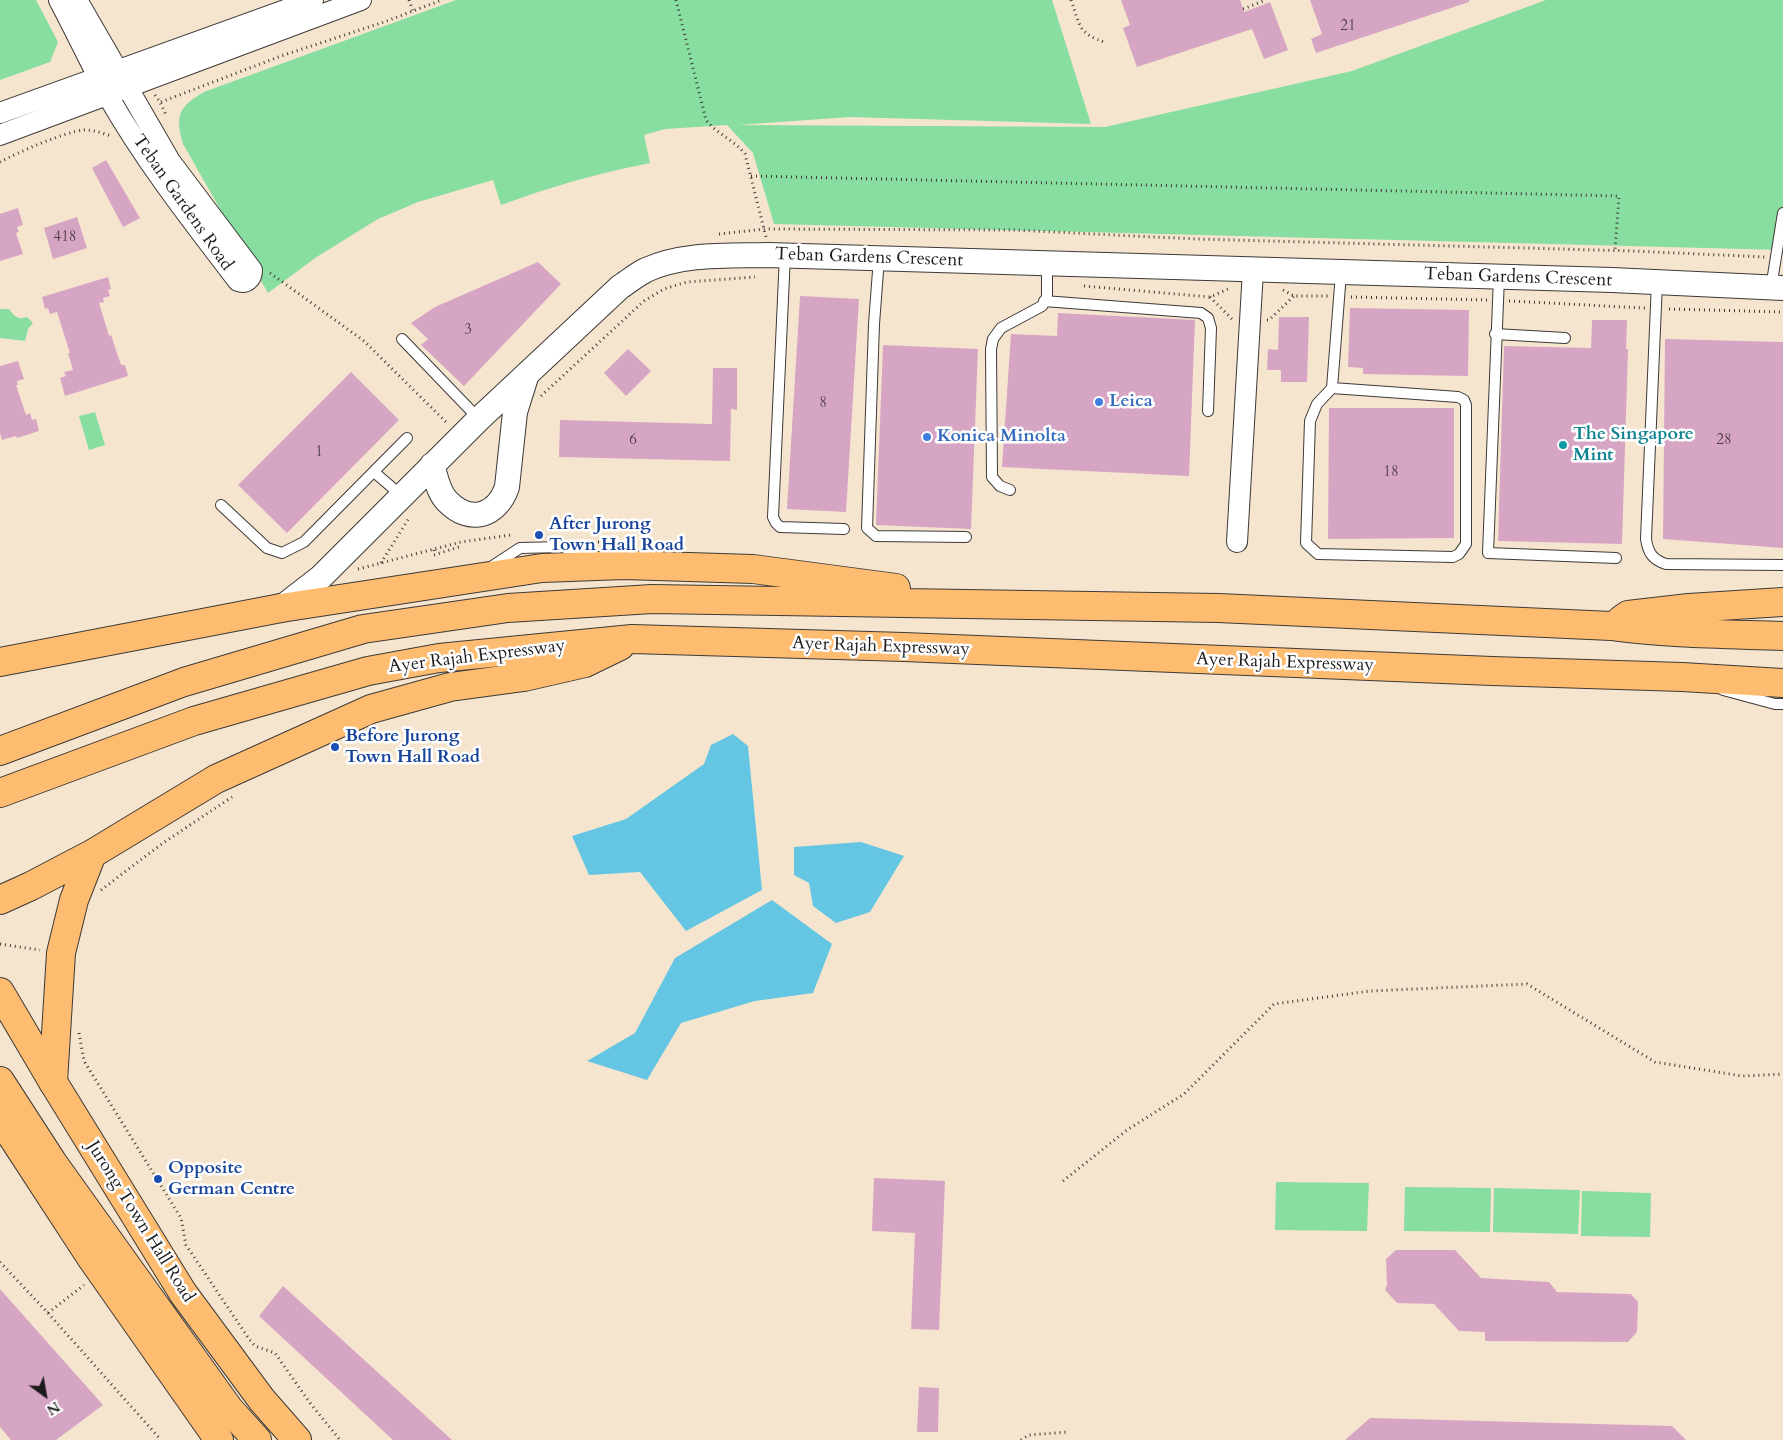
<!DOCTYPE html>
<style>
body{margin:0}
#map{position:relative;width:1783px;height:1440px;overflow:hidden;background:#f6e5ce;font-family:Cardo,serif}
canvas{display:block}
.north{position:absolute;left:20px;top:1370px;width:50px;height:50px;-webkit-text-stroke:4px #fff;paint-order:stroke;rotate:148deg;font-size:14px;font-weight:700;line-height:20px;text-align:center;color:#1c1c1c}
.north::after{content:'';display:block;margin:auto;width:18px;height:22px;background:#1c1c1c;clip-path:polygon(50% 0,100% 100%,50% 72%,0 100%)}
</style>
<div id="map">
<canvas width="1783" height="1440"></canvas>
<div class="north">N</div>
</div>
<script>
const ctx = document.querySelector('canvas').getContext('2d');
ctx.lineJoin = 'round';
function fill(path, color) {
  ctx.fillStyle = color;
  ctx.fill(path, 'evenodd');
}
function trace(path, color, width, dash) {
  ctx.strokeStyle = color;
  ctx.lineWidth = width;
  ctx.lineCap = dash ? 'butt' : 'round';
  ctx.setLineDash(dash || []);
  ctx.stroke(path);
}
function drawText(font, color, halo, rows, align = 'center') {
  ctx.font = font + ' Cardo,serif';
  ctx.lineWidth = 5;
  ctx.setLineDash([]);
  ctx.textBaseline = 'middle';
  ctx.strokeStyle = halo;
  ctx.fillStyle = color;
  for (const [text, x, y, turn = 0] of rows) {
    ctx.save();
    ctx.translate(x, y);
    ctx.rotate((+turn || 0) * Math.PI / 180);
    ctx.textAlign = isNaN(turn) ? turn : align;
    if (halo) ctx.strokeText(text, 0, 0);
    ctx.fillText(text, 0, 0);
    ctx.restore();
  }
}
const green = new Path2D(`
 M 0,0 L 36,0 L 58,42 L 50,62 L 0,80 Z
 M 456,0 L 1052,0 L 1091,124 L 850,117 L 738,125 L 1105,127 L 1352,71 L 1546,0 L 1783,0 L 1783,250 L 774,224 L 753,153 L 727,125 L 665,129 L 644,135 L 650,163 C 598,173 550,187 501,205 L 493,180 L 418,202 L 378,219 L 315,258 L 268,293 L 183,144 C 175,116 178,107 204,92 Z
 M 0,309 L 9,309 C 15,317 18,320 27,317 L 33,323 L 28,329 L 25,341 L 0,338 Z
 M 95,412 L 105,445 L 89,450 L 79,416 Z
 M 1276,1182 L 1369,1183 L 1367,1231 L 1275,1230 Z
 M 1405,1187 L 1491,1188 L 1490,1232 L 1404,1231 Z
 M 1494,1188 L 1580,1190 L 1578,1234 L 1493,1232 Z
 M 1582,1191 L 1651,1193 L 1650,1237 L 1581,1236 Z`);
const water = new Path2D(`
 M 733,734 L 748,746 L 762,890 L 686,931 L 640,872 L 589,875 L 572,836 L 626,819 L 704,764 L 711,745 Z
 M 861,842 L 904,856 L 870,912 L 836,923 L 813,906 L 809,883 L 794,875 L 794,847 Z
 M 772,900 L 832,944 L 813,993 L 755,1001 L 681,1023 L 647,1080 L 587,1061 L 635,1033 L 675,958 Z`);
const building = new Path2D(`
 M 1121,0 L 1240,0 L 1244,12 L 1270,2 L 1288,50 L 1264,59 L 1252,29 L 1137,67 L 1123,28 L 1130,25 Z
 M 1310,0 L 1469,0 L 1469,2 L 1316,53 L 1311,39 L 1322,34 Z
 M 106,160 L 140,218 L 123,227 L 92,168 Z
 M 18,208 L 23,225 L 17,227 L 19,232 L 16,233 L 23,254 L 0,261 L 0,214 Z
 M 77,217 L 87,248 L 53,259 L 44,228 Z
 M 538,262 L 561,284 L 464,386 L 421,345 L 428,339 L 411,323 L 435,307 Z
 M 108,277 L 111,289 L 108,290 L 110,296 L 103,298 L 104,302 L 99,303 L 109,336 L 111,335 L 121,365 L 125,365 L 128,376 L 65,396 L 60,378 L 66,376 L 64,372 L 73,370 L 68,353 L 70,353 L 57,312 L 50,314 L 48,308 L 45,309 L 42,297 Z
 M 800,296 L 859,299 L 846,512 L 787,509 Z
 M 1350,308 L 1469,310 L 1468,376 L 1363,374 L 1363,368 L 1348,367 Z
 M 1058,313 L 1195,320 L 1189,476 L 1002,467 L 1011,334 L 1057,336 Z
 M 1279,317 L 1309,317 L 1307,382 L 1281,382 L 1281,370 L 1267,370 L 1268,349 L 1278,350 Z
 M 1592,320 L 1627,320 L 1626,349 L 1628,349 L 1622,544 L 1498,541 L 1504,346 L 1591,348 Z
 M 1665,339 L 1783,342 L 1783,548 L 1663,539 Z
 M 883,345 L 978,349 L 971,529 L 876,525 Z
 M 628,349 L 651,371 L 626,396 L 604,373 Z
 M 18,361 L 24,379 L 17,381 L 18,385 L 16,385 L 26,415 L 30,413 L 32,420 L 36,419 L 39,431 L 17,438 L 16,436 L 2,440 L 0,433 L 0,366 Z
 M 713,368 L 737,368 L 737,410 L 731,409 L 730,461 L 559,457 L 560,420 L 712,424 Z
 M 351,372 L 399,420 L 287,533 L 238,485 Z
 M 1329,408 L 1454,408 L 1454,538 L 1328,539 Z
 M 874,1178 L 945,1181 L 939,1330 L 911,1329 L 915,1233 L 872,1231 Z
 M 1396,1250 L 1455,1250 L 1481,1278 L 1549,1282 L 1557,1292 L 1631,1294 L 1638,1302 L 1637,1332 L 1628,1342 L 1485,1341 L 1485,1332 L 1459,1331 L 1434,1304 L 1397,1303 L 1385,1290 L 1387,1285 L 1386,1259 Z
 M 283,1286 L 452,1440 L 393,1440 L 259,1316 Z
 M 0,1289 L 103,1405 L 56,1440 L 11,1440 L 0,1427 Z
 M 919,1387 L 939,1388 L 938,1432 L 917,1432 Z
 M 1370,1418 L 1672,1426 L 1686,1440 L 1345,1440 Z`);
const path = new Path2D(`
 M 409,0 L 413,11
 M 676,0 L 706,120 C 717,134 734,140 745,154 L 766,237
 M 1071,0 C 1081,27 1077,33 1107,43
 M 1243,9 L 1266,0
 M 155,95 L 160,102 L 166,115
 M 161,102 L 281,56 L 384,22 L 442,0
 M 0,162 C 19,152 64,132 84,130 C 94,130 102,133 111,136
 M 751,176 L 1619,196 L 1615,250
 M 719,234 L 765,229 L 1012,230 L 1197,239 L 1633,251 L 1765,257
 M 270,273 L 364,341 L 448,424
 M 1084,286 L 1210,297 L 1228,289
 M 1283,290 L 1294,296 L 1328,296
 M 1210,297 L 1233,320
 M 1351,297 L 1488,300
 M 1509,301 L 1645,308
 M 1669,309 L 1783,312
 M 1267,320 L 1269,320 L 1294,296
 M 541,396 L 644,301 L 664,289 L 687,282 L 755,277
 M 593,542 L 605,542 L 605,545
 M 434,550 L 434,555 L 462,546
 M 381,563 L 409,518
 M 358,569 L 461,542 L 511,535
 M 101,890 L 163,843 L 232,797
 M 0,944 L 40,950
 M 79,1033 L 84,1061 L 181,1218 L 186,1245 L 249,1339 L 255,1346 L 275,1353 L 310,1403 L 340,1440
 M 1063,1181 L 1127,1130 L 1184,1094 L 1274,1004 L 1370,991 L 1527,984 L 1655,1062 L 1742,1076 L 1783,1074
 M 0,1262 L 48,1313 L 161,1440
 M 48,1313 L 84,1285
 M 1021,1440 L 1029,1435 L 1068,1432`);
const service = new Path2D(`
 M 785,255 L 773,517 L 776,523 L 780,527 L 844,529
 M 879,258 L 874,324 L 867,528 L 876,536 L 966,537
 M 1499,277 L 1488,553 L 1616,558
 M 1657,282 L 1646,539 C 1648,553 1653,560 1666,564 L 1783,565
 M 1771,288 L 1783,213
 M 1044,301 L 1201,313 L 1208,318 L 1211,328 L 1208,411
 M 1495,334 L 1565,338
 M 402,339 L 479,419
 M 1332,388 L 1458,397 L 1464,400 L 1466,405 L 1466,544 L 1459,554 L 1453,557 L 1318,554 L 1306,543 L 1310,421 L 1317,404 L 1332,388 L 1341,273
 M 374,472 L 402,496
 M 1010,490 L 1000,486 L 992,477 L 991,349 L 993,339 L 1001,328 L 1042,306 L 1047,297 L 1047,263
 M 221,505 L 267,548 L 282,553 L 304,542 L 407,438
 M 491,567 L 520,548 L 562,547 L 595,557
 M 1723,690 L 1775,704 L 1783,704`);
const minor = new Path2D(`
 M 59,0 C 76,32 91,64 108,96 C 145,161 192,221 238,281 C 246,284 252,279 252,270 L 170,161 L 77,0
 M 0,113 L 313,0
 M 0,135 L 361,0
 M 1237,542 L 1253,270`);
const tertiary = new Path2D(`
 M 432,465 C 436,477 438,492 447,501 C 470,525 497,516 507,487 L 515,412 L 526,377
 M 281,608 L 321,577 L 479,419 L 620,287 C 628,282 636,275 646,270 C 684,253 727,256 768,255 L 1612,280 L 1783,288`);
const primary = new Path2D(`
 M 0,662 L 281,608
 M 0,992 L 53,1082 L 183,1293 L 262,1400 L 297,1440
 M 0,1081 L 53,1163 L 229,1409 L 257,1440
 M 0,1118 L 92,1259 L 219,1440`);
const motorway = new Path2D(`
 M 281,608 L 542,568 L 624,565 L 753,569 L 896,588
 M 1621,620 L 1628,615 L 1689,608 L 1783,602
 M 0,751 L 184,682 L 363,629 L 508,608 L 652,599 L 1218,608 L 1611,626 C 1668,634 1726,634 1783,636
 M 0,793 L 194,721 L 368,671 L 439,658 L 632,639 L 904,647 L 1492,671 L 1682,677 L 1783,683
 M 0,900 L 31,886 L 92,854 L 216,779 L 371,709 L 450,687 L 524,677 L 585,663 L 620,646
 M 53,1082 L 61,953 L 74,900 L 92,854`);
const markers = [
 [1099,402,5,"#3f7fe0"],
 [927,437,5,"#3f7fe0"],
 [1563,445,5,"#0f9aa8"],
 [539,535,5,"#1a4fb4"],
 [335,747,5,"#1a4fb4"],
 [158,1179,5,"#1a4fb4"]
];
const numberNames = [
 ["21",1348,27],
 ["418",65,238],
 ["3",468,331],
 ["8",823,404],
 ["6",633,441],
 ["28",1724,441],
 ["1",319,453],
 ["18",1391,473]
];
const streetNames = [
 ["Teban Gardens Road",182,203,55],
 ["Teban Gardens Crescent",869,258,2],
 ["Teban Gardens Crescent",1518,278,2],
 ["Ayer Rajah Expressway",881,647,2],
 ["Ayer Rajah Expressway",477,657,-7],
 ["Ayer Rajah Expressway",1285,663,2],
 ["Jurong Town Hall Road",140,1222,58]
];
const shopNames = [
 ["Leica",1109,402],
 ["Konica Minolta",937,437]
];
const cultureNames = [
 ["The Singapore",1573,435],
 ["Mint",1573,456]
];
const transitNames = [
 ["After Jurong",549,525],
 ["Town Hall Road",549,546],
 ["Before Jurong",345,737],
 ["Town Hall Road",345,758],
 ["Opposite",168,1169],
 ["German Centre",168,1190]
];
fill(green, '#88dda0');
fill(water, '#64c6e2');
fill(building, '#d7a5c4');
trace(service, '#3d3a37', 12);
trace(minor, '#3d3a37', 22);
trace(tertiary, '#3d3a37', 26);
trace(primary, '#3d3a37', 30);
trace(motorway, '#3d3a37', 30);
trace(path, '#3d3a37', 3, [1, 4]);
trace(service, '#fff', 10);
trace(minor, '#fff', 20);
trace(tertiary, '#fff', 24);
trace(primary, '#febc70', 28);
trace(motorway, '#febc70', 28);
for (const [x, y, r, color] of markers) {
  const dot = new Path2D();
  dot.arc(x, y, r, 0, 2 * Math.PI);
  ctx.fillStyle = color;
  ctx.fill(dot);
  trace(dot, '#fff', 2);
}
drawText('15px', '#4b3e46', null, numberNames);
drawText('18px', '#1c1c1c', '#fff', streetNames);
drawText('bold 18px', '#366cbe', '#fff', shopNames, 'left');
drawText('bold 18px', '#0d838f', '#fff', cultureNames, 'left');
drawText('bold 18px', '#164399', '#fff', transitNames, 'left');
</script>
